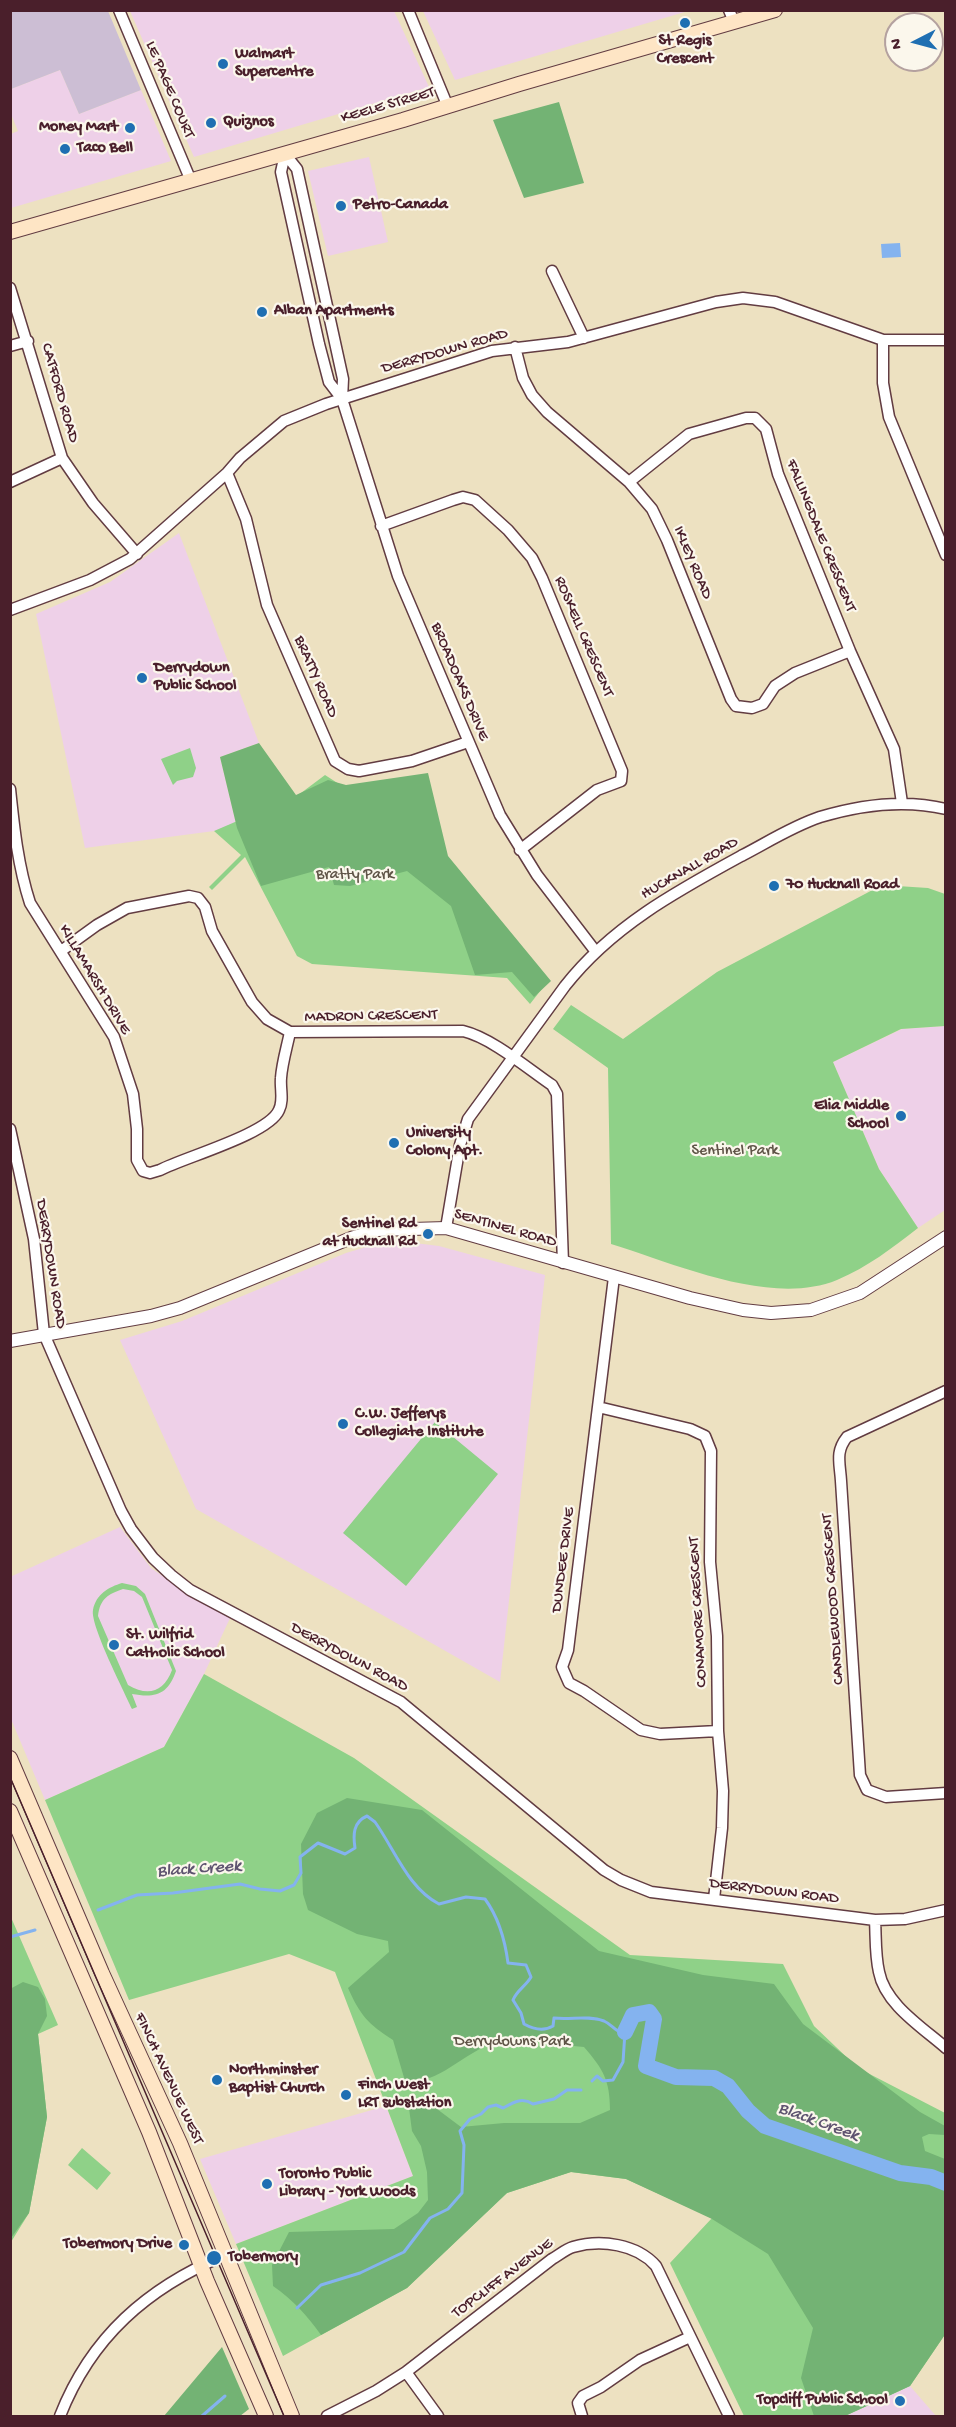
<!DOCTYPE html>
<style>
body{margin:0}
#map{position:relative;width:956px;height:2427px;overflow:hidden;background:#ede1c1;font-family:"Gochi Hand",sans-serif}
canvas{display:block}
.frame{position:absolute;inset:0;border:12px solid #4a1f2b;pointer-events:none}
.north{position:absolute;left:884px;top:12px;width:60px;height:60px;box-sizing:border-box;background:#fbf7ec;border:2px solid #b4a19f;border-radius:50%;rotate:264deg;font-size:16px;font-weight:700;line-height:24px;text-align:center;color:#4a1f2b}
.north::after{content:'';display:block;margin:auto;width:21px;height:27px;background:#1f6fb2;clip-path:polygon(50% 0,100% 100%,50% 72%,0 100%)}
</style>
<div id="map">
<canvas width="956" height="2427"></canvas>
<div class="frame"></div>
<div class="north">N</div>
</div>
<script>
const ctx = document.querySelector('canvas').getContext('2d');
ctx.lineJoin = 'round';
function fill(path, color) {
  ctx.fillStyle = color;
  ctx.fill(path, 'evenodd');
}
function trace(path, color, width, dash) {
  ctx.strokeStyle = color;
  ctx.lineWidth = width;
  ctx.lineCap = dash ? 'butt' : 'round';
  ctx.setLineDash(dash || []);
  ctx.stroke(path);
}
function drawText(font, color, halo, rows, align = 'center') {
  ctx.font = font + ' "Gochi Hand",sans-serif';
  ctx.lineWidth = 4.5;
  ctx.setLineDash([]);
  ctx.textBaseline = 'middle';
  ctx.strokeStyle = halo;
  ctx.fillStyle = color;
  for (const [text, x, y, turn = 0] of rows) {
    ctx.save();
    ctx.translate(x, y);
    ctx.rotate((+turn || 0) * Math.PI / 180);
    ctx.textAlign = isNaN(turn) ? turn : align;
    if (halo) ctx.strokeText(text, 0, 0);
    ctx.fillText(text, 0, 0);
    ctx.restore();
  }
}
const built = new Path2D(`
 M 130,11 L 394,11 L 429,87 L 194,157 Z
 M 423,11 L 688,11 L 455,80 Z
 M 60,70 L 79,114 L 141,90 L 171,161 L 11,208 L 11,134 L 18,131 L 11,114 L 11,89 Z
 M 369,157 L 388,242 L 328,256 L 308,171 Z
 M 179,533 L 259,743 L 220,757 L 237,828 L 85,848 L 36,614 L 110,582 Z
 M 945,1026 L 945,1210 L 918,1228 L 879,1169 L 833,1062 L 902,1029 Z
 M 390,1240 L 439,1246 L 545,1275 L 500,1682 L 196,1509 L 120,1340 L 182,1321 L 346,1253 Z
 M 120,1527 L 151,1568 L 190,1595 L 231,1616 L 204,1674 L 164,1747 L 45,1800 L 11,1719 L 10,1577 Z
 M 386,2106 L 413,2176 L 236,2244 L 200,2159 Z
 M 910,2386 L 936,2416 L 845,2416 Z`);
const industrial = new Path2D(`
 M 108,11 L 141,90 L 79,114 L 60,70 L 11,89 L 11,11 Z`);
const green = new Path2D(`
 M 190,748 L 196,768 L 193,777 L 177,781 L 173,785 L 161,759 Z
 M 325,775 L 440,849 L 545,985 L 530,1004 L 507,978 L 312,964 L 297,956 L 245,857 L 212,890 L 209,887 L 241,855 L 214,831 L 277,804 L 289,802 Z
 M 882,885 L 928,888 L 945,894 L 945,1026 L 901,1029 L 833,1062 L 879,1169 L 918,1228 C 892,1248 868,1267 837,1280 C 771,1307 676,1264 611,1244 L 608,1068 L 553,1029 L 571,1005 L 623,1039 L 717,972 Z
 M 435,1422 L 498,1474 L 406,1586 L 343,1533 Z
 M 122,1583 L 136,1586 L 145,1594 L 176,1671 C 168,1695 155,1698 132,1694 L 137,1707 L 132,1709 C 124,1691 90,1625 93,1610 C 96,1594 109,1587 122,1583 ZM 123,1589 L 134,1591 L 142,1597 L 172,1670 C 164,1692 148,1697 128,1685 L 98,1616 C 100,1599 108,1594 123,1589 Z
 M 204,1674 L 354,1758 L 630,1955 L 783,1964 L 814,2026 L 858,2068 L 945,2113 L 945,2337 L 944,2336 L 910,2386 L 845,2416 L 744,2416 L 670,2263 L 712,2218 L 626,2179 L 571,2172 L 507,2193 L 407,2288 L 283,2356 L 236,2244 L 413,2176 L 335,1972 L 289,1954 L 129,2000 L 45,1800 L 164,1747 Z
 M 10,1915 L 58,2025 L 38,2034 L 47,2117 L 29,2213 L 11,2242 Z
 M 82,2148 L 111,2173 L 97,2190 L 68,2165 Z`);
const forest = new Path2D(`
 M 559,102 L 584,183 L 524,198 L 493,120 Z
 M 259,743 L 296,795 L 328,780 L 346,785 L 428,773 L 448,856 L 551,981 L 534,997 L 512,972 L 475,975 L 451,906 L 407,871 L 350,886 L 334,885 L 329,867 L 261,886 L 237,828 L 220,757 Z
 M 347,1798 L 422,1810 L 599,1951 L 703,1975 L 774,1984 L 803,2024 L 920,2112 L 945,2126 L 945,2135 L 929,2134 L 922,2137 L 925,2151 L 945,2159 L 945,2337 L 944,2336 L 910,2386 L 845,2416 L 814,2416 L 801,2378 L 813,2328 L 768,2254 L 712,2219 L 626,2179 L 571,2172 L 507,2193 L 407,2288 L 321,2335 C 307,2315 293,2300 273,2286 L 272,2265 L 289,2232 L 394,2229 L 418,2213 L 428,2200 L 427,2172 L 421,2146 L 412,2131 L 409,2108 L 414,2104 L 433,2106 L 461,2127 L 504,2123 L 580,2123 L 610,2110 C 610,2080 603,2069 584,2047 C 559,2045 525,2037 501,2041 C 468,2047 440,2086 405,2081 L 393,2040 C 368,2024 360,2015 348,1988 L 389,1952 L 388,1941 L 357,1934 L 308,1910 L 303,1894 L 301,1844 L 317,1813 Z
 M 23,1982 L 38,1987 L 45,1999 L 47,2016 L 38,2034 L 47,2117 L 29,2213 L 11,2238 L 10,1989 Z
 M 222,2347 L 249,2409 L 240,2416 L 164,2416 Z`);
const water = new Path2D(`
 M 900,243 L 901,257 L 882,258 L 881,244 Z`);
const stream = new Path2D(`
 M 98,1910 L 137,1895 L 173,1893 L 240,1884 L 260,1889 L 280,1891 L 294,1885 L 301,1873 L 300,1857 L 318,1843 L 345,1854 L 355,1848 C 353,1835 353,1822 367,1816 L 375,1822 C 395,1850 408,1888 439,1904 L 466,1897 L 485,1899 C 499,1918 505,1940 508,1963 L 526,1965 L 531,1977 C 526,1986 517,1990 513,2000 L 521,2013 L 524,2024 C 533,2029 543,2032 553,2026 L 554,2018 C 571,2020 588,2015 604,2021 C 613,2025 614,2032 625,2032 L 623,2062 L 613,2080 L 603,2081 L 597,2076 L 592,2081
 M 10,1937 L 35,1930
 M 297,2308 L 321,2285 L 360,2273 L 404,2252 L 430,2218 L 448,2209 L 462,2193 L 464,2145 L 460,2131 L 470,2119 L 481,2114 L 488,2107 L 496,2105 L 503,2108 C 514,2102 522,2097 533,2104 L 554,2099 L 567,2090 L 581,2090
 M 202,2416 L 225,2396`);
const river = new Path2D(`
 M 625,2032 L 633,2015 L 649,2012 L 654,2019 L 646,2066 L 676,2077 L 714,2078 L 728,2086 L 748,2111 L 765,2126 L 900,2173 L 931,2177 L 946,2183`);
const minor = new Path2D(`
 M 119,10 L 191,181
 M 408,10 L 448,107
 M 729,10 L 734,22
 M 285,154 L 281,172 L 319,344 L 329,382 L 342,399 L 398,576 L 500,815 L 537,875 L 596,952
 M 285,154 L 297,169 L 343,379 L 342,399
 M 552,271 L 584,338
 M 10,288 L 62,458 L 93,503 L 137,554
 M 883,340 L 883,383 L 889,417 L 946,555
 M 10,346 L 28,341
 M 515,347 L 523,378 L 532,395 L 547,412 L 629,482 L 652,509 L 667,540 L 731,699 L 736,706 L 752,708 L 763,704 L 775,686 L 795,673 L 850,651
 M 227,473 L 246,519 L 267,605 L 335,761 L 348,769 L 359,771 L 412,761 L 468,742
 M 10,482 L 62,458
 M 629,482 L 689,434 L 746,418 L 755,418 L 766,429 L 778,474 L 850,651 L 894,749 L 902,803
 M 381,526 L 453,500 L 463,497 L 475,500 L 508,530 L 532,558 L 542,578 L 622,771 L 621,781 L 597,790 L 520,850
 M 10,610 L 90,580 L 130,559 L 227,473 L 240,458 L 284,421 L 326,404 L 492,351 L 568,342 L 716,302 L 743,298 L 775,302 L 883,340 L 946,340
 M 10,789 C 14,828 18,866 30,903 L 114,1037 L 133,1094 L 137,1129 L 137,1160 L 143,1171 L 150,1173 L 160,1170 C 185,1157 269,1134 279,1110 C 284,1100 280,1089 281,1078 C 282,1063 287,1047 290,1032
 M 61,951 L 97,925 L 127,908 L 189,896 L 198,898 L 205,907 L 212,931 L 252,1002 L 267,1019 L 290,1032 L 463,1031 C 492,1038 527,1068 552,1085 L 557,1094 L 563,1263
 M 10,1129 L 34,1239 L 44,1334 L 121,1511 L 131,1529 L 153,1558 L 171,1575 L 190,1590 L 401,1702 L 604,1870 L 621,1880 L 651,1892 L 875,1920 L 905,1919 L 946,1910
 M 446,1228 L 460,1145 L 468,1119 L 565,986 C 612,926 677,891 743,855 C 768,842 793,826 820,817 C 860,805 904,799 946,809
 M 614,1277 L 568,1650 L 562,1667 L 569,1683 L 584,1691 L 641,1730 L 660,1734 L 718,1731
 M 946,1391 L 847,1437 C 835,1452 840,1463 841,1481 L 860,1775 L 867,1790 L 886,1797 L 946,1793
 M 598,1407 L 690,1429 L 705,1436 L 711,1451 L 710,1562 L 717,1636 L 718,1731 L 723,1791 L 722,1828 L 714,1899
 M 875,1920 C 876,1937 875,1955 879,1972 C 885,2004 922,2027 946,2048
 M 406,2372 L 438,2416
 M 60,2416 C 91,2337 147,2288 225,2255
 M 327,2416 L 376,2391 L 406,2372 L 552,2259 C 559,2255 566,2249 573,2247 C 601,2239 637,2244 656,2266 L 729,2416
 M 582,2416 L 578,2403 L 583,2396 L 601,2387 L 640,2360 L 690,2337`);
const tertiary = new Path2D(`
 M 10,1341 L 151,1316 L 180,1308 L 351,1238 L 377,1230 L 446,1228 L 690,1298 L 743,1310 L 771,1313 L 811,1310 L 860,1293 L 946,1237`);
const secondary = new Path2D(`
 M 10,232 L 403,120 L 519,84 L 775,10
 M 10,1758 L 102,1973 L 180,2143 L 292,2416
 M 10,1811 L 149,2132 L 207,2281 L 266,2416`);
const tram = new Path2D(`
 M 10,1777 L 284,2416`);
const markers = [
 [685,23,6,"#1f6fb2"],
 [223,64,6,"#1f6fb2"],
 [211,123,6,"#1f6fb2"],
 [130,128,6,"#1f6fb2"],
 [65,149,6,"#1f6fb2"],
 [341,206,6,"#1f6fb2"],
 [262,312,6,"#1f6fb2"],
 [142,678,6,"#1f6fb2"],
 [774,886,6,"#1f6fb2"],
 [901,1116,6,"#1f6fb2"],
 [394,1143,6,"#1f6fb2"],
 [428,1234,6,"#1f6fb2"],
 [343,1424,6,"#1f6fb2"],
 [114,1645,6,"#1f6fb2"],
 [217,2080,6,"#1f6fb2"],
 [346,2095,6,"#1f6fb2"],
 [267,2184,6,"#1f6fb2"],
 [184,2245,6,"#1f6fb2"],
 [214,2258,8,"#1f6fb2"],
 [900,2401,6,"#1f6fb2"]
];
const poiNames = [
 ["St Regis",685,42,"center"],
 ["Crescent",685,60,"center"],
 ["Walmart",235,55],
 ["Supercentre",235,73],
 ["Quiznos",223,123],
 ["Money Mart",118,128,"right"],
 ["Taco Bell",77,149],
 ["Petro-Canada",353,206],
 ["Alban Apartments",274,312],
 ["Derrydown",154,669],
 ["Public School",154,687],
 ["70 Hucknall Road",786,886],
 ["Elia Middle",889,1107,"right"],
 ["School",889,1125,"right"],
 ["University",406,1134],
 ["Colony Apt.",406,1152],
 ["Sentinel Rd",416,1225,"right"],
 ["at Hucknall Rd",416,1243,"right"],
 ["C.W. Jefferys",355,1415],
 ["Collegiate Institute",355,1433],
 ["St. Wilfrid",126,1636],
 ["Catholic School",126,1654],
 ["Northminster",229,2071],
 ["Baptist Church",229,2089],
 ["Finch West",358,2086],
 ["LRT substation",358,2104],
 ["Toronto Public",279,2175],
 ["Library - York Woods",279,2193],
 ["Tobermory Drive",172,2245,"right"],
 ["Tobermory",228,2258],
 ["Topcliff Public School",888,2401,"right"]
];
const streetNames = [
 ["LE PAGE COURT",169,90,67],
 ["KEELE STREET",388,106,-16],
 ["DERRYDOWN ROAD",445,352,-16],
 ["CATFORD ROAD",59,393,74],
 ["FALLINGDALE CRESCENT",820,536,68],
 ["IKLEY ROAD",692,563,67],
 ["ROSKELL CRESCENT",583,637,67],
 ["BRATTY ROAD",315,677,66],
 ["BROADOAKS DRIVE",459,682,67],
 ["HUCKNALL ROAD",690,869,-30],
 ["KILLAMARSH DRIVE",94,980,59],
 ["MADRON CRESCENT",371,1017,-1],
 ["SENTINEL ROAD",505,1229,16],
 ["DERRYDOWN ROAD",50,1264,81],
 ["DUNDEE DRIVE",564,1560,-83],
 ["CANDLEWOOD CRESCENT",834,1599,-94],
 ["CONAMORE CRESCENT",699,1612,-93],
 ["DERRYDOWN ROAD",349,1658,28],
 ["DERRYDOWN ROAD",774,1892,7],
 ["FINCH AVENUE WEST",168,2079,65],
 ["TOPCLIFF AVENUE",503,2279,-37]
];
const parkNames = [
 ["Bratty Park",355,876],
 ["Sentinel Park",735,1152],
 ["Derrydowns Park",512,2043]
];
const waterNames = [
 ["Black Creek",199,1870,-4],
 ["Black Creek",818,2123,20]
];
fill(built, '#eed0e8');
fill(industrial, '#ccbed4');
fill(green, '#8fd188');
fill(forest, '#73b374');
fill(water, '#84b3ef');
trace(stream, '#84b3ef', 3);
trace(river, '#84b3ef', 16);
trace(minor, '#623c42', 13);
trace(tertiary, '#623c42', 14);
trace(secondary, '#623c42', 16);
trace(minor, '#fff', 10);
trace(tertiary, '#fff', 12);
trace(secondary, '#fee5c5', 14);
trace(tram, '#4a1f2b', 1.5);
for (const [x, y, r, color] of markers) {
  const dot = new Path2D();
  dot.arc(x, y, r, 0, 2 * Math.PI);
  ctx.fillStyle = color;
  ctx.fill(dot);
  trace(dot, '#fbf7ec', 2);
}
drawText('bold 16px', '#4a1f2b', '#fbf7ec', poiNames, 'left');
drawText('16px', '#4a1f2b', '#fbf7ec', streetNames);
drawText('16px', '#5f5447', '#fbf7ec', parkNames);
drawText('italic 18px', '#5e5370', '#fbf7ec', waterNames);
</script>
